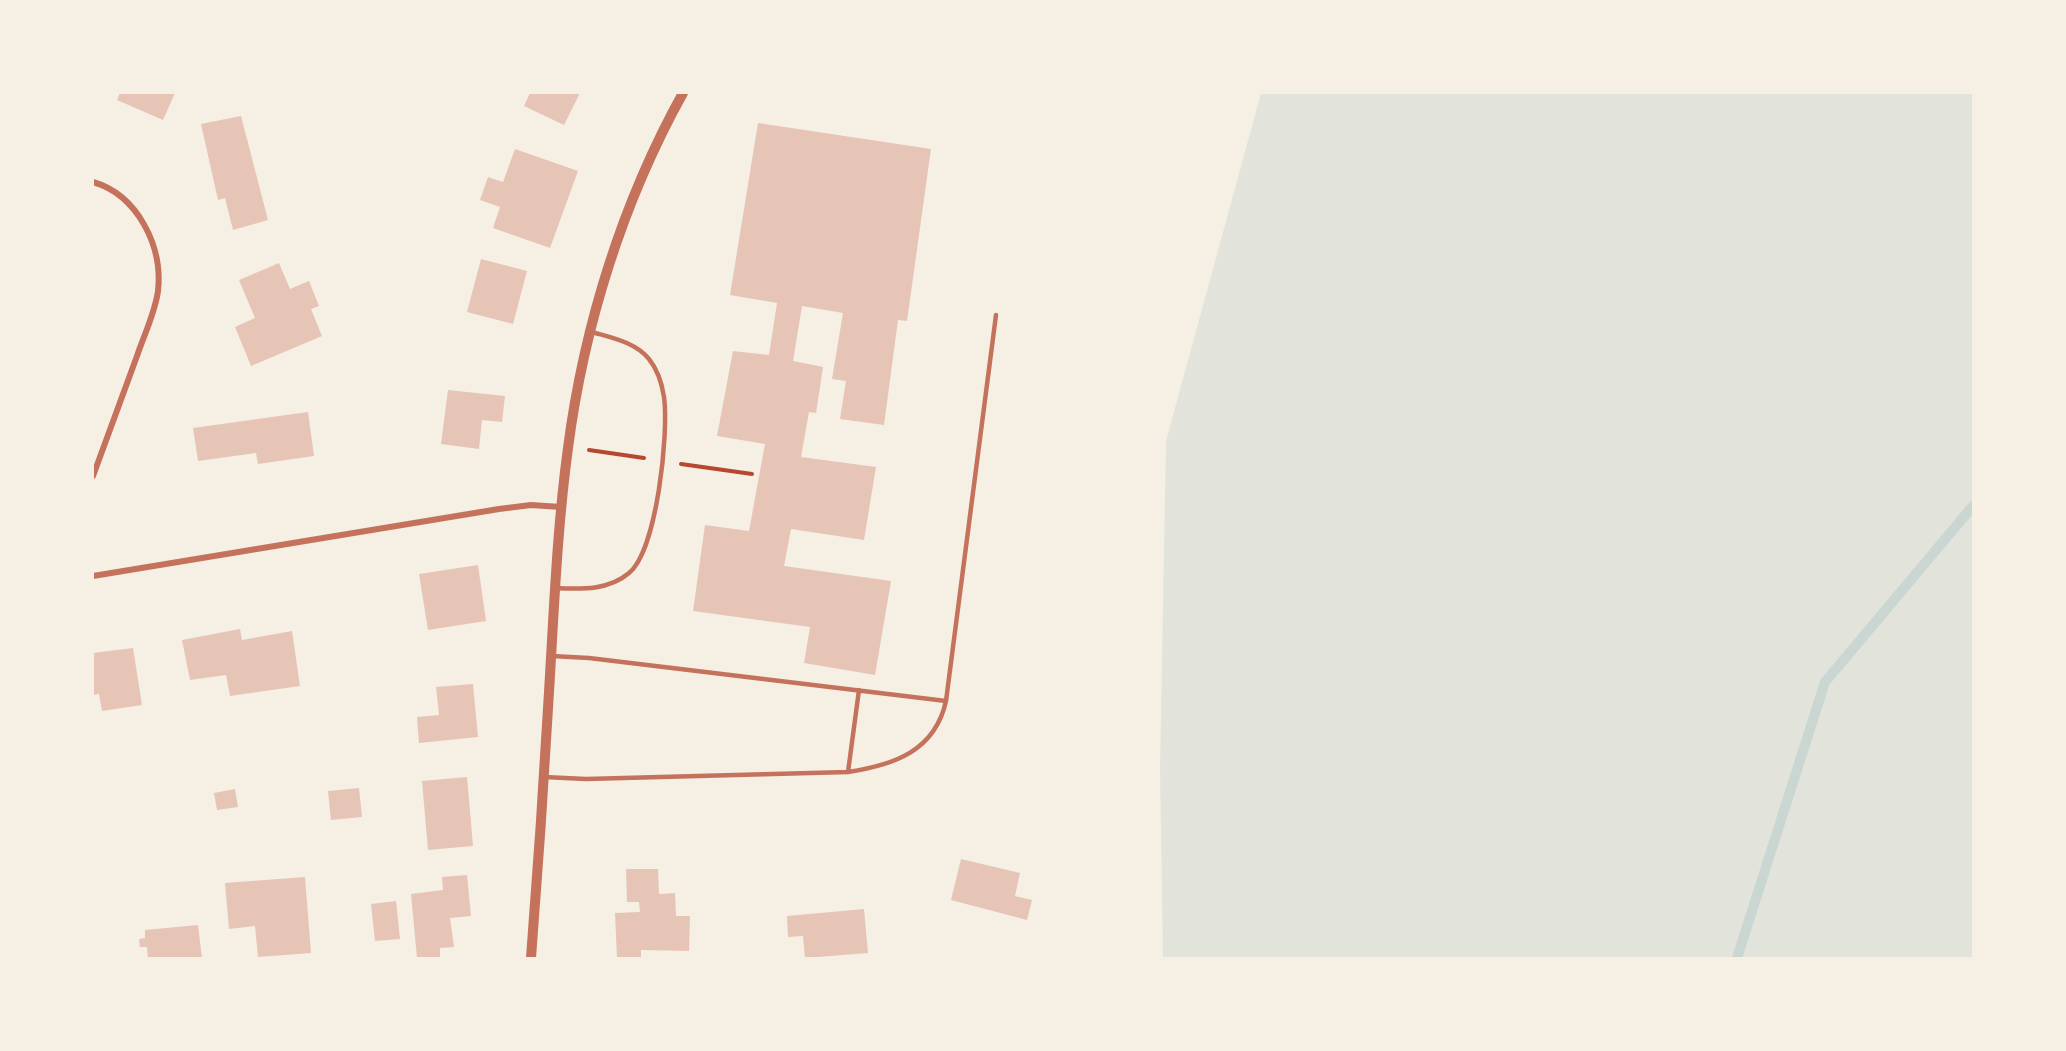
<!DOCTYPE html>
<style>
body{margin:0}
#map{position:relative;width:2066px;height:1051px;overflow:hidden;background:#f6efe4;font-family:"Noto Sans",sans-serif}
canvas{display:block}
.frame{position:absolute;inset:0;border:94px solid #f6efe4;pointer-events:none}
</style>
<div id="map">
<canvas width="2066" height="1051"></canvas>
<div class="frame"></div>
</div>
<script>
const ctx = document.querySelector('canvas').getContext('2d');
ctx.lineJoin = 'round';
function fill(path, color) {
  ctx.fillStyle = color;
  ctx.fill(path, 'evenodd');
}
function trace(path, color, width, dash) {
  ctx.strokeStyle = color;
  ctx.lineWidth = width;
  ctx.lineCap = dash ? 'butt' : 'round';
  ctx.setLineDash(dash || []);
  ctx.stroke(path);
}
const green = new Path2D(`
 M 1261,93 L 1973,93 L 1973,958 L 1163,958 L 1160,769 L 1166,441 Z`);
const stream = new Path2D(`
 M 1737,958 L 1825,682 L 1973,506`);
const building = new Path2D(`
 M 120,93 L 175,93 L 163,120 L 117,100 Z
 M 530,93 L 580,93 L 564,125 L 524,106 Z
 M 241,116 L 268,220 L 233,230 L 225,198 L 218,200 L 201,124 Z
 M 758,123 L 931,149 L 907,321 L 898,320 L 884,425 L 840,419 L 846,381 L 832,379 L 843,313 L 802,306 L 793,361 L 823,367 L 816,413 L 809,412 L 801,457 L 876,467 L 864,540 L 791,529 L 784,566 L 891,581 L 875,675 L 804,663 L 810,627 L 693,611 L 705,525 L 749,531 L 765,444 L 717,436 L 733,351 L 769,355 L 777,303 L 730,295 Z
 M 515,149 L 578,171 L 550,248 L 493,228 L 500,207 L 480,200 L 488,177 L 503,182 Z
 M 481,259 L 527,271 L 513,324 L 467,312 Z
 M 279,263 L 290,289 L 309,281 L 319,306 L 311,309 L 322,336 L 251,366 L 235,327 L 255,318 L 239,280 Z
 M 448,390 L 505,396 L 502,422 L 482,420 L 479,449 L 441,444 Z
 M 308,412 L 314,456 L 258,464 L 256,453 L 198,461 L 193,428 Z
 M 478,565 L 486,621 L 428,630 L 419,574 Z
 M 240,629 L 242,640 L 292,631 L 300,686 L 230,696 L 226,675 L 190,680 L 182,640 Z
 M 133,648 L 142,705 L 102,711 L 99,694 L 93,695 L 93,653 Z
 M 473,684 L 478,737 L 419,743 L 417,717 L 439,715 L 436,687 Z
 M 467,777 L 473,846 L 428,850 L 422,781 Z
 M 359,788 L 362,817 L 331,820 L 328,791 Z
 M 235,789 L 238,807 L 217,810 L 214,793 Z
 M 961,859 L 1020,873 L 1015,896 L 1032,900 L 1027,920 L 951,900 Z
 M 626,869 L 658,869 L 659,894 L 675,893 L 676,916 L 690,916 L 689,951 L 641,950 L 641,958 L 617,958 L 615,913 L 640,912 L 639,902 L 627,902 Z
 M 467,875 L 471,916 L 450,918 L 454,947 L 440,948 L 440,958 L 417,958 L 411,894 L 443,890 L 442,877 Z
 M 305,877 L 311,953 L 258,957 L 255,926 L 229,929 L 225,883 Z
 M 396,901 L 400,939 L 375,941 L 371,904 Z
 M 864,909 L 868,953 L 805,958 L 803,936 L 788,937 L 787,916 Z
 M 198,925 L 202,958 L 148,958 L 147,947 L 140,947 L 139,939 L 145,938 L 145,930 Z`);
const path = new Path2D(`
 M 589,450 L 644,458
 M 681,464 L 752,474`);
const service = new Path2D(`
 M 555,588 C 580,589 608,591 629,573 C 657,550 669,433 664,397 C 662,384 657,369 649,359 C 635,342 612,338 592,332
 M 552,656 L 589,658 L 946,701
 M 848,772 L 859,690
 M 544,777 L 586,779 L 848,772 C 894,765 935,751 946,701 L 996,315`);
const minor = new Path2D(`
 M 93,182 C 138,195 163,247 158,291 C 155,313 144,335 137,356 C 122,396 108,436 93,476
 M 93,576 L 499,509 L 531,505 L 561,507`);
const tertiary = new Path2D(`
 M 531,958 C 538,869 544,780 549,692 C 554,610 557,529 568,448 C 584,325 623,201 683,93`);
fill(green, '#e2e4dc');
trace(stream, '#c9d6d2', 10);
fill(building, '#e6c5b7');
trace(path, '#b5482f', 4);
trace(service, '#c5725c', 4.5);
trace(minor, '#c5725c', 6);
trace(tertiary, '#c5725c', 10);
</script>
